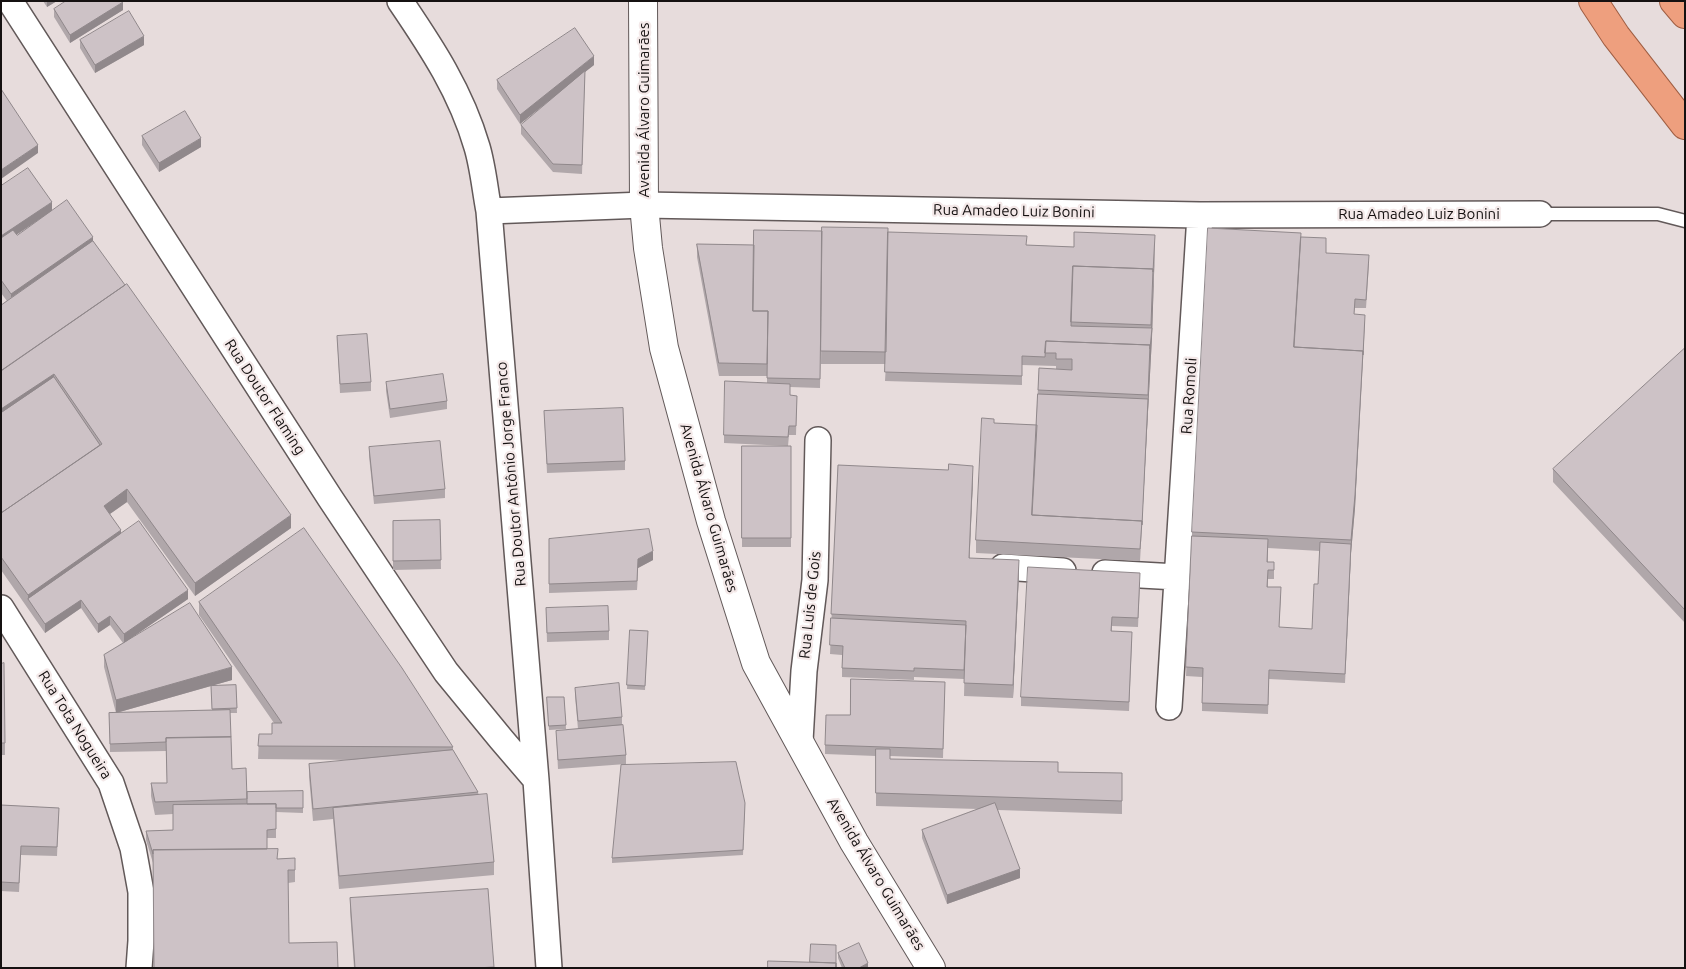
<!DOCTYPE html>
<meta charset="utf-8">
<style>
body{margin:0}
#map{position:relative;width:1686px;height:969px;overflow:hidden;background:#e7dcdc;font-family:Ubuntu,sans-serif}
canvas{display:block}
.frame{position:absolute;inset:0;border:2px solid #151111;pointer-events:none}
</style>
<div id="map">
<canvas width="1686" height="969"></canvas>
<div class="frame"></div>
</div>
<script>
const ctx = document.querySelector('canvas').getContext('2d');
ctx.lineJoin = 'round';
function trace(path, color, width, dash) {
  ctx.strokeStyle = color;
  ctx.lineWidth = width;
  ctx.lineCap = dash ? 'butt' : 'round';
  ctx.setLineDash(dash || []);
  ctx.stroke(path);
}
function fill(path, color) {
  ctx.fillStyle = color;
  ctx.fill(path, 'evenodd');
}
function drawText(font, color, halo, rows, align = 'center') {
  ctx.font = font + ' Ubuntu,sans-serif';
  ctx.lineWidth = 4.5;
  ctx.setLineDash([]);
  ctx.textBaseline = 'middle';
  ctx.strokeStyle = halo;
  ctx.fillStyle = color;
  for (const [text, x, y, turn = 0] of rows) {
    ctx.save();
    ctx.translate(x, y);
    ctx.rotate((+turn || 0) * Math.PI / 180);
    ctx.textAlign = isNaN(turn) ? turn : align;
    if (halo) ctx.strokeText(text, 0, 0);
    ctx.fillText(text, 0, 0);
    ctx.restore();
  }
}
const service = new Path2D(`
 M 1540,214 L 1658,214 L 1685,221`);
const minor = new Path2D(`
 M 10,1 L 330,498 L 446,672 L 501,739 L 536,780
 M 400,1 C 432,48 461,92 477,147 C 483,167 485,190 489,211 L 536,780 L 549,968
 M 489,211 L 644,205 L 1200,215 L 1540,214
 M 1003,567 L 1063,571
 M 1105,573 L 1177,577
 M 1,608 L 111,783 L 133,848 L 141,892 L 141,941 L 139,968
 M 1169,707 L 1200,215
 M 800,741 L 804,671 L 815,580 L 818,440`);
const tertiary = new Path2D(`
 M 643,1 L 644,205 L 648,248 L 664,348 L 711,521 L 756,663 L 854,842 L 931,968`);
const trunk = new Path2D(`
 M 1593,1 L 1616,36 L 1685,125
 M 1674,1 L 1685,14`);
const wall = new Path2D(`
 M 43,1 L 57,1 L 47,7 Z
 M 54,9 L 123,10 L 70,43 L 54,17 Z
 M 80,40 L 144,45 L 95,73 L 80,48 Z
 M 594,65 L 585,72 L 582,174 L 553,172 L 521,134 L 521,125 L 556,95 L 520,124 L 497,89 L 497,80 Z
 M 142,136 L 201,147 L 159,172 L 142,145 Z
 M 1,186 L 52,211 L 16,235 L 93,241 L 291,528 L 195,596 L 127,502 L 110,514 L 121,534 L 188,599 L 127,641 L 232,680 L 116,713 L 104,667 L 104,655 L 123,643 L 110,625 L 98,633 L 81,608 L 45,633 L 1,570 L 1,303 L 2,304 L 7,301 L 1,293 Z
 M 888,232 L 1027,245 L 1074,247 L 1155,244 L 1152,337 L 1140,561 L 976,553 L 976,540 L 994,423 L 1036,425 L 1039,368 L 1056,369 L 1056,366 L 1022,365 L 1022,385 L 885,381 L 886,364 L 821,364 L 822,253 L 820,388 L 790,387 L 790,395 L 797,396 L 796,435 L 789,435 L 788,446 L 724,443 L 724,435 L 767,383 L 767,376 L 719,376 L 697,257 L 697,244 L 754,245 Z
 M 1301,237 L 1326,253 L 1369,264 L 1366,308 L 1355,308 L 1354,314 L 1365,323 L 1355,508 L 1351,553 L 1345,683 L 1269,679 L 1268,714 L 1202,711 L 1202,677 L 1186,676 L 1192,532 ZM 1268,548 L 1320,551 L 1318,584 L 1312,629 L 1279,628 L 1281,596 L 1268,587 L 1268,579 L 1274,579 L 1274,562 L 1268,562 Z
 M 337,336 L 371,382 L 371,391 L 340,393 Z
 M 1685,348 L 1685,623 L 1553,482 L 1553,469 Z
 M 386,382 L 447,401 L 447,409 L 390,418 L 386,391 Z
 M 544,411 L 625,461 L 625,470 L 547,473 Z
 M 742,446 L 791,446 L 791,547 L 742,547 Z
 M 369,447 L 445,489 L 445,498 L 374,504 L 369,456 Z
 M 838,465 L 973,479 L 969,558 L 1019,573 L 1013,698 L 964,696 L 965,653 L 964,679 L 914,677 L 914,680 L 842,677 L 842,655 L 830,654 Z
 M 440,520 L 441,569 L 393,570 L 393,521 Z
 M 549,539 L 653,560 L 638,568 L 637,590 L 549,593 Z
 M 1140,582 L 1138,627 L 1112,626 L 1112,631 L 1132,641 L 1129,711 L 1021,706 L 1021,697 Z
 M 199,602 L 453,747 L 453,750 L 478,792 L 494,862 L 494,875 L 339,889 L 333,819 L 313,821 L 309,777 L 309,764 L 356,760 L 258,759 L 259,734 L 272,734 L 274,723 L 199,615 Z
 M 546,608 L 609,631 L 609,640 L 547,642 Z
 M 630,630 L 648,631 L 645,690 L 627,689 Z
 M 1,664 L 5,743 L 5,755 L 1,755 Z
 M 945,682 L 943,758 L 890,756 L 890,759 L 1058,772 L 1122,773 L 1122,814 L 998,810 L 1020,878 L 947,904 L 922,838 L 922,830 L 978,809 L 876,806 L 876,756 L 825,754 L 825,745 L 850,715 Z
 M 236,685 L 237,713 L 230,713 L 232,769 L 247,792 L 303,791 L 303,813 L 276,812 L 276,838 L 267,838 L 267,849 L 278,859 L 295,858 L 295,882 L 288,883 L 154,968 L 153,863 L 146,840 L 146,831 L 173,830 L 173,814 L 155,815 L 151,796 L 151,783 L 167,783 L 166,751 L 110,752 L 109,713 L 212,710 L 211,686 Z
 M 575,688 L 622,717 L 622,725 L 626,755 L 626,764 L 558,769 L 556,731 L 578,729 L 575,696 Z
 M 547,697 L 564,697 L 566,729 L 549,730 Z
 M 745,803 L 743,855 L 612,863 L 612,858 Z
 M 1,805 L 59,808 L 57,856 L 21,855 L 19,892 L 1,891 Z
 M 488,889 L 494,968 L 354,968 L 350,911 L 350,898 Z
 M 838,953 L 868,968 L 842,968 L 838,958 Z`);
const shadedWall = new Path2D(`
 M 47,1 L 57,1 L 47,7 Z
 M 123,2 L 123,10 L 70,43 L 70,35 Z
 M 144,36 L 144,45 L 95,73 L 95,65 Z
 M 594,56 L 594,65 L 585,72 L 582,174 L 585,72 L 520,124 L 520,115 Z
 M 201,138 L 201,147 L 159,172 L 159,163 Z
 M 38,145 L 38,153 L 1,179 L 1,170 Z
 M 52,202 L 52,211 L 1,245 L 1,236 Z
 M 93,237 L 93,249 L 11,306 L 11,294 Z
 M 1155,244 L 1152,337 L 1140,561 L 1148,395 L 1151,329 Z
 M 1365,315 L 1355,508 L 1351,553 L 1345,683 L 1351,540 Z
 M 54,374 L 54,386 L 1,422 L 1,409 Z
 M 973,466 L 973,479 L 969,571 L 969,558 Z
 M 127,489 L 127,502 L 104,518 L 104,506 Z
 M 291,515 L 291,528 L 195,596 L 195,583 Z
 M 121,530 L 121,542 L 28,599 L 28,608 L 28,595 Z
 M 653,551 L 653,560 L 638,568 L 637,590 L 638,559 Z
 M 1019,560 L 1019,573 L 1013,698 L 1013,685 Z
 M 188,590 L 188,599 L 124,643 L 124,634 Z
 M 81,600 L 81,608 L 45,633 L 45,624 Z
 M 110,616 L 110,625 L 98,633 L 98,624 Z
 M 232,667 L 232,680 L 116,713 L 116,700 Z
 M 1020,869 L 1020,878 L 947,904 L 947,895 Z
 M 868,963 L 868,968 L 859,968 Z`);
const building = new Path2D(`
 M 66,1 L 123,1 L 123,2 L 70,35 L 54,9 Z
 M 129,11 L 144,36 L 95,65 L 80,40 Z
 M 575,28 L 594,56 L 520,115 L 497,80 Z
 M 585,71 L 582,165 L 553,164 L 521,125 Z
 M 1,89 L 38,145 L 1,170 Z
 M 185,111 L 201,138 L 159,163 L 142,136 Z
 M 28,168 L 52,202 L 1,236 L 1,186 Z
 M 67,200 L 93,237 L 11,294 L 1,280 L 1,238 L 13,230 L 17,235 Z
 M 822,227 L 888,228 L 886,352 L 821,351 Z
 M 1208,228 L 1301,233 L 1294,347 L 1363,351 L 1355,495 L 1351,540 L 1192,532 Z
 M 754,230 L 822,231 L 820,379 L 767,378 L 768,311 L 753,311 Z
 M 888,232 L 1027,236 L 1026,245 L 1074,247 L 1074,232 L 1155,235 L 1153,272 L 1153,269 L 1073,266 L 1071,326 L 1152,328 L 1150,349 L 1150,345 L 1046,341 L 1045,357 L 1022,356 L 1022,376 L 885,372 Z
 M 1301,237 L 1326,238 L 1326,253 L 1369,255 L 1366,300 L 1355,299 L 1354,314 L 1365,315 L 1363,355 L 1363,351 L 1294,347 Z
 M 93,241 L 125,285 L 1,371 L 1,303 L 2,304 Z
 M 697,244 L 754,245 L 753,311 L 768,311 L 767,364 L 719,363 Z
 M 1073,266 L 1153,269 L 1151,325 L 1071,322 Z
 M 127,284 L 291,515 L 195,583 L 127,489 L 104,506 L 121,530 L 28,595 L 1,557 L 1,513 L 102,444 L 54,374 L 1,409 L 1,371 Z
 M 367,334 L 371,382 L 340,384 L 337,336 Z
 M 1046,341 L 1150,345 L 1148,395 L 1038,390 L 1039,368 L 1072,370 L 1072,359 L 1056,359 L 1056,353 L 1045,353 Z
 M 1685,348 L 1685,610 L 1553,469 Z
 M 443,374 L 447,401 L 390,409 L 386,382 Z
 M 54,377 L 100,445 L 1,513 L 1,413 Z
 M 725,381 L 790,384 L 790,395 L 797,396 L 796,426 L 789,426 L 788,437 L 724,435 Z
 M 1038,394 L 1148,399 L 1142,525 L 1142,521 L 1032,515 Z
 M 623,408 L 625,461 L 547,464 L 544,411 Z
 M 982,418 L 994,419 L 994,423 L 1037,425 L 1032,515 L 1142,521 L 1140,549 L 976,540 Z
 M 440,441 L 445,489 L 374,496 L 369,447 Z
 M 742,446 L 791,446 L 791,538 L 742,538 Z
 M 949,464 L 973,466 L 969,558 L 1019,560 L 1013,685 L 964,683 L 966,621 L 831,614 L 838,465 L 948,470 Z
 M 440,520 L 441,560 L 393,561 L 393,521 Z
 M 139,521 L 188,590 L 124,634 L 110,616 L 98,624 L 81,600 L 45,624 L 28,599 Z
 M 304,528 L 402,668 L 453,747 L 258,746 L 259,734 L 272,734 L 272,723 L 282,723 L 199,602 Z
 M 649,529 L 653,551 L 638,559 L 637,581 L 549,584 L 549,539 Z
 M 1192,536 L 1268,539 L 1267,562 L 1274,562 L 1274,570 L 1268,570 L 1267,587 L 1281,587 L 1279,627 L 1312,629 L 1314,584 L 1318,584 L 1320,542 L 1351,544 L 1345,674 L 1269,670 L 1268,705 L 1202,703 L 1203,668 L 1186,667 Z
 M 1028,567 L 1140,573 L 1138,618 L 1112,617 L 1111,631 L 1132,632 L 1129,702 L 1021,697 Z
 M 190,603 L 232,667 L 116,700 L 104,655 Z
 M 608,606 L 609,631 L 547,633 L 546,608 Z
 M 831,618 L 966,625 L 964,670 L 914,668 L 914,671 L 842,668 L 843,646 L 830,645 Z
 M 630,630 L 648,631 L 645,686 L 627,685 Z
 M 4,663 L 5,743 L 1,743 L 1,664 Z
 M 851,679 L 945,682 L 943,749 L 825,745 L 826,715 L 850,715 Z
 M 619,683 L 622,717 L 578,721 L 575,688 Z
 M 236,685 L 237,708 L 212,709 L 211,686 Z
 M 547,697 L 564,697 L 566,725 L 549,726 Z
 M 230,710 L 231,737 L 166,738 L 166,742 L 110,744 L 109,713 Z
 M 623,725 L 626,755 L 558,760 L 556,731 Z
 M 231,737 L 232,769 L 246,768 L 247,799 L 155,802 L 151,783 L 167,783 L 166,738 Z
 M 876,749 L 890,749 L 890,759 L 1058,762 L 1058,772 L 1122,773 L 1122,801 L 876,793 Z
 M 453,750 L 478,792 L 313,809 L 309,764 Z
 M 736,762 L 745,803 L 743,850 L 612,858 L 621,765 Z
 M 303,791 L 303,808 L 276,808 L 276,804 L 247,804 L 247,792 Z
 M 487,794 L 494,862 L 339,876 L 333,808 Z
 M 995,803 L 1020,869 L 947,895 L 922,830 Z
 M 276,804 L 276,829 L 267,830 L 267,849 L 153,850 L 153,854 L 146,831 L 173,830 L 173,805 Z
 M 1,805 L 59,808 L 57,847 L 21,846 L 19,883 L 1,882 Z
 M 278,849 L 277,859 L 295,858 L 295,870 L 288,870 L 289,943 L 337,942 L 338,968 L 154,968 L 153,850 Z
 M 488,889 L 494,967 L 476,968 L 355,968 L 350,898 Z
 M 859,943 L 868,963 L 859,968 L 845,968 L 838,953 Z
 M 811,944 L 836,945 L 836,967 L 836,963 L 810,962 Z
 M 768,961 L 836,963 L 836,968 L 768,968 Z`);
const streetNames = [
 ["Avenida Álvaro Guimarães",644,110,-90],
 ["Rua Amadeo Luiz Bonini",1014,211,1],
 ["Rua Amadeo Luiz Bonini",1419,214],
 ["Rua Romoli",1189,396,-86],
 ["Rua Doutor Flaming",265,397,57],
 ["Rua Doutor Antônio Jorge Franco",511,474,-95],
 ["Avenida Álvaro Guimarães",709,508,74],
 ["Rua Luis de Gois",810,605,-84],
 ["Rua Tota Nogueira",75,725,58],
 ["Avenida Álvaro Guimarães",876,874,59]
];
trace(service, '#625959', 15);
trace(minor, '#625959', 28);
trace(tertiary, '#625959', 30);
trace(trunk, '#9f5e43', 30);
trace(service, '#fff', 12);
trace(minor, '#fff', 25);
trace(tertiary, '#fff', 28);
trace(trunk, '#ee9f7e', 28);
fill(wall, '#b0a7aa');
fill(shadedWall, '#90888b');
fill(building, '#cdc2c6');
trace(building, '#90888b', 1);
drawText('15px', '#151111', '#f4e9e9', streetNames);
</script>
